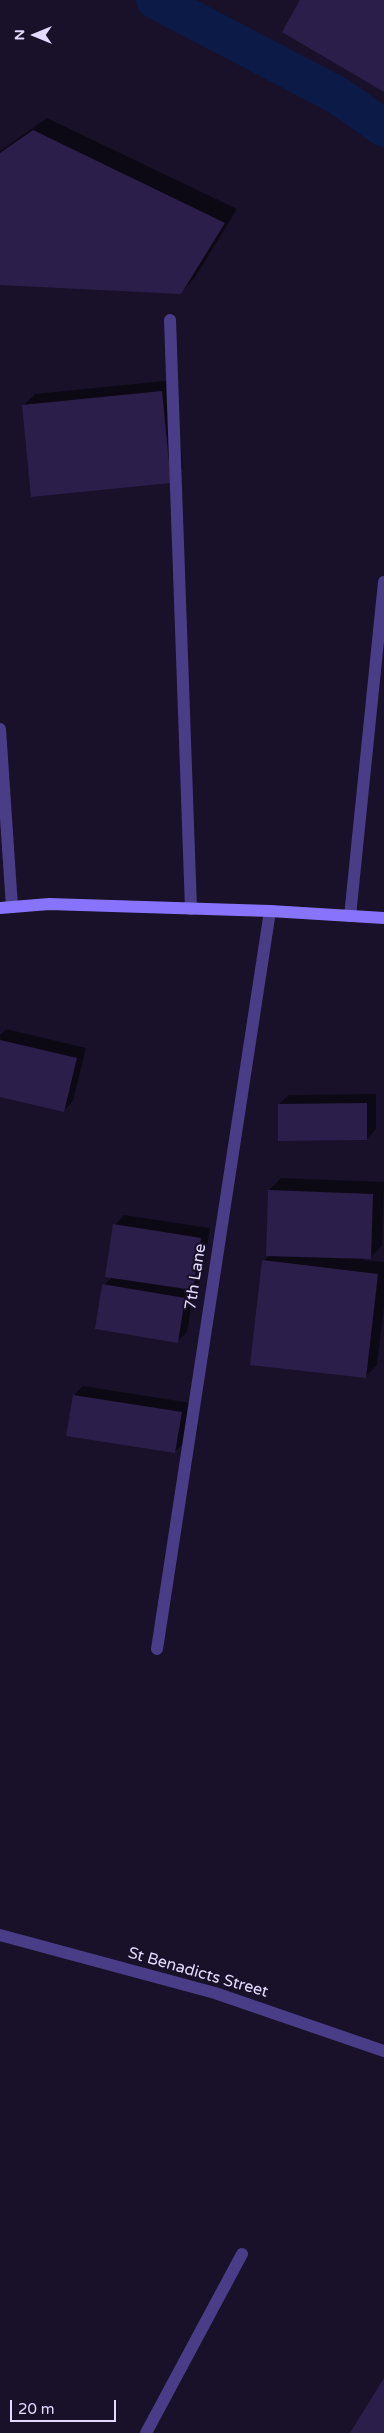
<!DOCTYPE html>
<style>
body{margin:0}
#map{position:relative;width:384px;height:2433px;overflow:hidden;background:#181129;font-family:"Varela Round",sans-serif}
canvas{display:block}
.north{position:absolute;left:10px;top:10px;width:50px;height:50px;-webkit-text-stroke:4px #181129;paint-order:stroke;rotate:270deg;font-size:14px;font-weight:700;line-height:20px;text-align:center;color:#e3dafe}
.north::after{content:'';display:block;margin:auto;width:18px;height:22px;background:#e3dafe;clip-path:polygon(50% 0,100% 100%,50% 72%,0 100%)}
.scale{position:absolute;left:10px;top:2400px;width:106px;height:22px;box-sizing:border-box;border:2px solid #e3dafe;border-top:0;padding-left:6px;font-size:15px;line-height:18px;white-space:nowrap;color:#e3dafe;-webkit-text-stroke:4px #181129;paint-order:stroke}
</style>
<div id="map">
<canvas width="384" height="2433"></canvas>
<div class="north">N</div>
<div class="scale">20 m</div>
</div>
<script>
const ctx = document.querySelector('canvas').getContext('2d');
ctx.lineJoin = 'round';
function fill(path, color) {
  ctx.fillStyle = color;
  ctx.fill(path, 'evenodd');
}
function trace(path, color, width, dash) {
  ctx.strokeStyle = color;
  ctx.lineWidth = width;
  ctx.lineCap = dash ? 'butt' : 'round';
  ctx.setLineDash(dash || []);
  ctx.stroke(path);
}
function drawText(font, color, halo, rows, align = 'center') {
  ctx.font = font + ' "Varela Round",sans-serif';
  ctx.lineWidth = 4.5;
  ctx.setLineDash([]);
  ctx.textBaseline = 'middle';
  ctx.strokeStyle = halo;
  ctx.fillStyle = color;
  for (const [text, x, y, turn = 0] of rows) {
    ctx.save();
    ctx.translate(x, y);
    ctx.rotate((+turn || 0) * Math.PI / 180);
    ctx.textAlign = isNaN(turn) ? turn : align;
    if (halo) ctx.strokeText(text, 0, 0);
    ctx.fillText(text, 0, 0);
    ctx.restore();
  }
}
const shadow = new Path2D(`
 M 47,118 L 237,209 L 194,279 L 180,293 L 0,284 L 0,151 Z
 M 174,380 L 183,469 L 171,481 L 23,406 L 35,394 Z
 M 6,1029 L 86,1048 L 73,1101 L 63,1111 L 0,1096 L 0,1035 Z
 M 376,1094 L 376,1129 L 367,1139 L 279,1104 L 289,1095 Z
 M 281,1178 L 384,1182 L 382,1246 L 370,1258 L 364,1258 L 364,1260 L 384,1262 L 384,1307 L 377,1365 L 365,1377 L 263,1261 L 270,1255 L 269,1190 Z
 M 124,1215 L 210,1228 L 202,1279 L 192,1289 L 194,1289 L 187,1332 L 177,1342 L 104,1285 L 112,1277 L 115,1225 Z
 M 83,1386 L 191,1403 L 185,1442 L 175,1451 L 74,1395 Z`);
const canal = new Path2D(`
 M 155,0 L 337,95 L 384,128`);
const building = new Path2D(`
 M 300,0 L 384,0 L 384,92 L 282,32 Z
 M 33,130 L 225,223 L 181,294 L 0,285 L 0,153 Z
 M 162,391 L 171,483 L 31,497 L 22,405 Z
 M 0,1040 L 77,1058 L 64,1112 L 0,1097 Z
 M 367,1103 L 367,1140 L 278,1141 L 278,1104 Z
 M 268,1190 L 373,1194 L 371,1259 L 266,1256 Z
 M 113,1224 L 201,1238 L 193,1290 L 105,1277 Z
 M 262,1260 L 378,1274 L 366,1378 L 250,1365 Z
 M 102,1284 L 185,1298 L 178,1343 L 95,1329 Z
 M 73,1395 L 182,1412 L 175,1453 L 66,1436 Z
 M 384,2378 L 384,2433 L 350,2433 Z`);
const service = new Path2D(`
 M 170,320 L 191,909
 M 0,729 L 12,907
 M 350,916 L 384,582`);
const minor = new Path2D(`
 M 157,1649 L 270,911
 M 146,2433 L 242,2254`);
const tertiary = new Path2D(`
 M 0,1935 L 215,1993 L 384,2051`);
const secondary = new Path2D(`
 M 0,908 L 49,904 L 270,911 L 384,918`);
const streetNames = [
 ["7th Lane",196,1277,-81],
 ["St Benadicts Street",198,1973,16]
];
fill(shadow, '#0007');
trace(canal, '#0c1a47', 38);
fill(building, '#2c1e4a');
trace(service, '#493d87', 12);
trace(minor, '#493d87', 12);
trace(tertiary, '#493d87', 12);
trace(secondary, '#8874fc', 12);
drawText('16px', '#e3dafe', '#181129', streetNames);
</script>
